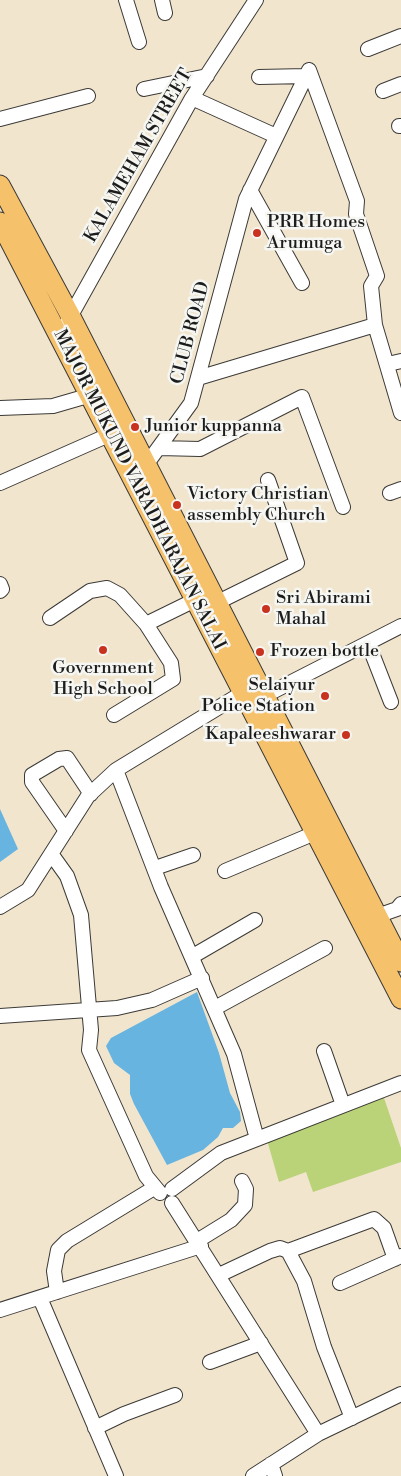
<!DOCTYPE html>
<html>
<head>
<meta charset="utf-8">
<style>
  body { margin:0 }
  canvas { display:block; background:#f1e5cd }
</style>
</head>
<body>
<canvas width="401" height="1476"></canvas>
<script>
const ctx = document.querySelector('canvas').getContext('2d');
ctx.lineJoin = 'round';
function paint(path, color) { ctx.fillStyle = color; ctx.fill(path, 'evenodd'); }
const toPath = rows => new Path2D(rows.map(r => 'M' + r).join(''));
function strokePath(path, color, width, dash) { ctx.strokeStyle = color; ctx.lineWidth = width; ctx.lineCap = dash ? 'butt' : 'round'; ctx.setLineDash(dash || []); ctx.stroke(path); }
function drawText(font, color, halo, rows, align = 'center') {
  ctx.font = font + ' "Libre Bodoni",serif'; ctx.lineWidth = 5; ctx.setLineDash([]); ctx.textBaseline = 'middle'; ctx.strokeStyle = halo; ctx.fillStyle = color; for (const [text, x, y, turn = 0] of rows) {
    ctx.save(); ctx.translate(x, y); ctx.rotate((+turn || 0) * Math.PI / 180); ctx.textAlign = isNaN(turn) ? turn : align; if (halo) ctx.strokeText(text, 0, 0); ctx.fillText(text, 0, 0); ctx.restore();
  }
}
const green = toPath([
  [383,1095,401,1148,401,1162,313,1192,306,1172,279,1182,267,1140]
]);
const water = toPath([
  [0,809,18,849,0,862],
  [197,992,219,1053,230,1093,240,1112,241,1121,233,1128,223,1128,218,1137,203,1150,167,1165,134,1104,130,1094,130,1075,114,1063,106,1046,111,1038]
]);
const minor = toPath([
  [126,0,139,42],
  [162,0,165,13],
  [368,49,401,36],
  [309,70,357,201,356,214,377,276,371,286,375,325,401,413],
  [259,77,306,76],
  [144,89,207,76],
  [383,91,401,84],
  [192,98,276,136],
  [0,119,88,96],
  [399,126,401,126],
  [250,190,302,283],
  [60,335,192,98,256,0],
  [388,364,401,361],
  [198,378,375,325],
  [0,408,53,406,91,395],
  [159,448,200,449,302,397,343,507],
  [146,465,191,403,246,199,309,70],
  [0,483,111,434],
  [390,493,401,489],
  [0,584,2,589,0,591],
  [216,603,297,563,268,480],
  [50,618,90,591,107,588,120,595,146,624,195,600],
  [368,643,391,702],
  [114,715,173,679,171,663,146,624],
  [116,770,161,887,234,1054,257,1139],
  [66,831,32,782,32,775,59,759,67,758,91,794],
  [52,855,67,876,81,915,91,1030,89,1050,146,1176,160,1193],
  [155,868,193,855],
  [225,871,315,833],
  [0,907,28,890,88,796,116,770,239,695,263,695,274,691,401,626],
  [377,916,397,909,401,904],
  [193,956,255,920],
  [215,1008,325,948],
  [0,1016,117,1008,152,1000,202,978],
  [324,1051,343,1105],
  [172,1189,221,1153,401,1083],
  [172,1203,318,1434,253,1476],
  [197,1241,231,1220,245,1205,246,1189,242,1181],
  [288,1251,374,1219,384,1228,395,1259],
  [219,1275,270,1251,280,1248,288,1251,304,1281,324,1347,352,1418],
  [340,1283,401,1256],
  [57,1292,54,1271,58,1250,67,1241,154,1188],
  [40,1298,116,1476],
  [0,1310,201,1246],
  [210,1362,261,1343],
  [95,1428,124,1414,175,1395],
  [318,1434,401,1394],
  [271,1464,275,1476]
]);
const major = toPath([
  [0,185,70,315,401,962],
  [0,222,401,999]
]);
const markers = [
  [257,233,5,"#c8321e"],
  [135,427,5,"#c8321e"],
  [177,505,5,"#c8321e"],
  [266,609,5,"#c8321e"],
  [103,650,5,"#c8321e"],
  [260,652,5,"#c8321e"],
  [325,696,5,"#c8321e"],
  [346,735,5,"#c8321e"]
];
const streetNames = [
  ["KALAMEHAM STREET",139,156,-60],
  ["CLUB ROAD",191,333,-75],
  ["MAJOR MUKUND VARADHARAJAN SALAI",139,490,63]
];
const poiNames = [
  ["PRR Homes",267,223],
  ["Arumuga",267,244],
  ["Junior kuppanna",145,427],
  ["Victory Christian",187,495],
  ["assembly Church",187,516],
  ["Sri Abirami",276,599],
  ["Mahal",276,620],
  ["Frozen bottle",270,652],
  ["Government",103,669,"center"],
  ["High School",103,690,"center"],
  ["Selaiyur",315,686,"right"],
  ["Police Station",315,707,"right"],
  ["Kapaleeshwarar",336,735,"right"]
];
paint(green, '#bad378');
paint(water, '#67b4e1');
strokePath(minor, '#3c3a37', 16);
strokePath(major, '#3c3a37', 21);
strokePath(minor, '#fff', 14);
strokePath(major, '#f6c16b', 19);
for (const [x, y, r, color] of markers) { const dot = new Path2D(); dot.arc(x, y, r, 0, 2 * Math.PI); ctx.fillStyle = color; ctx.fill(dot); strokePath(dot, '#f6f6f2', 2); }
drawText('18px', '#1c1c1c', '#f6f6f2', streetNames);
drawText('18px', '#1c1c1c', '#f6f6f2', poiNames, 'left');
</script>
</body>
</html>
